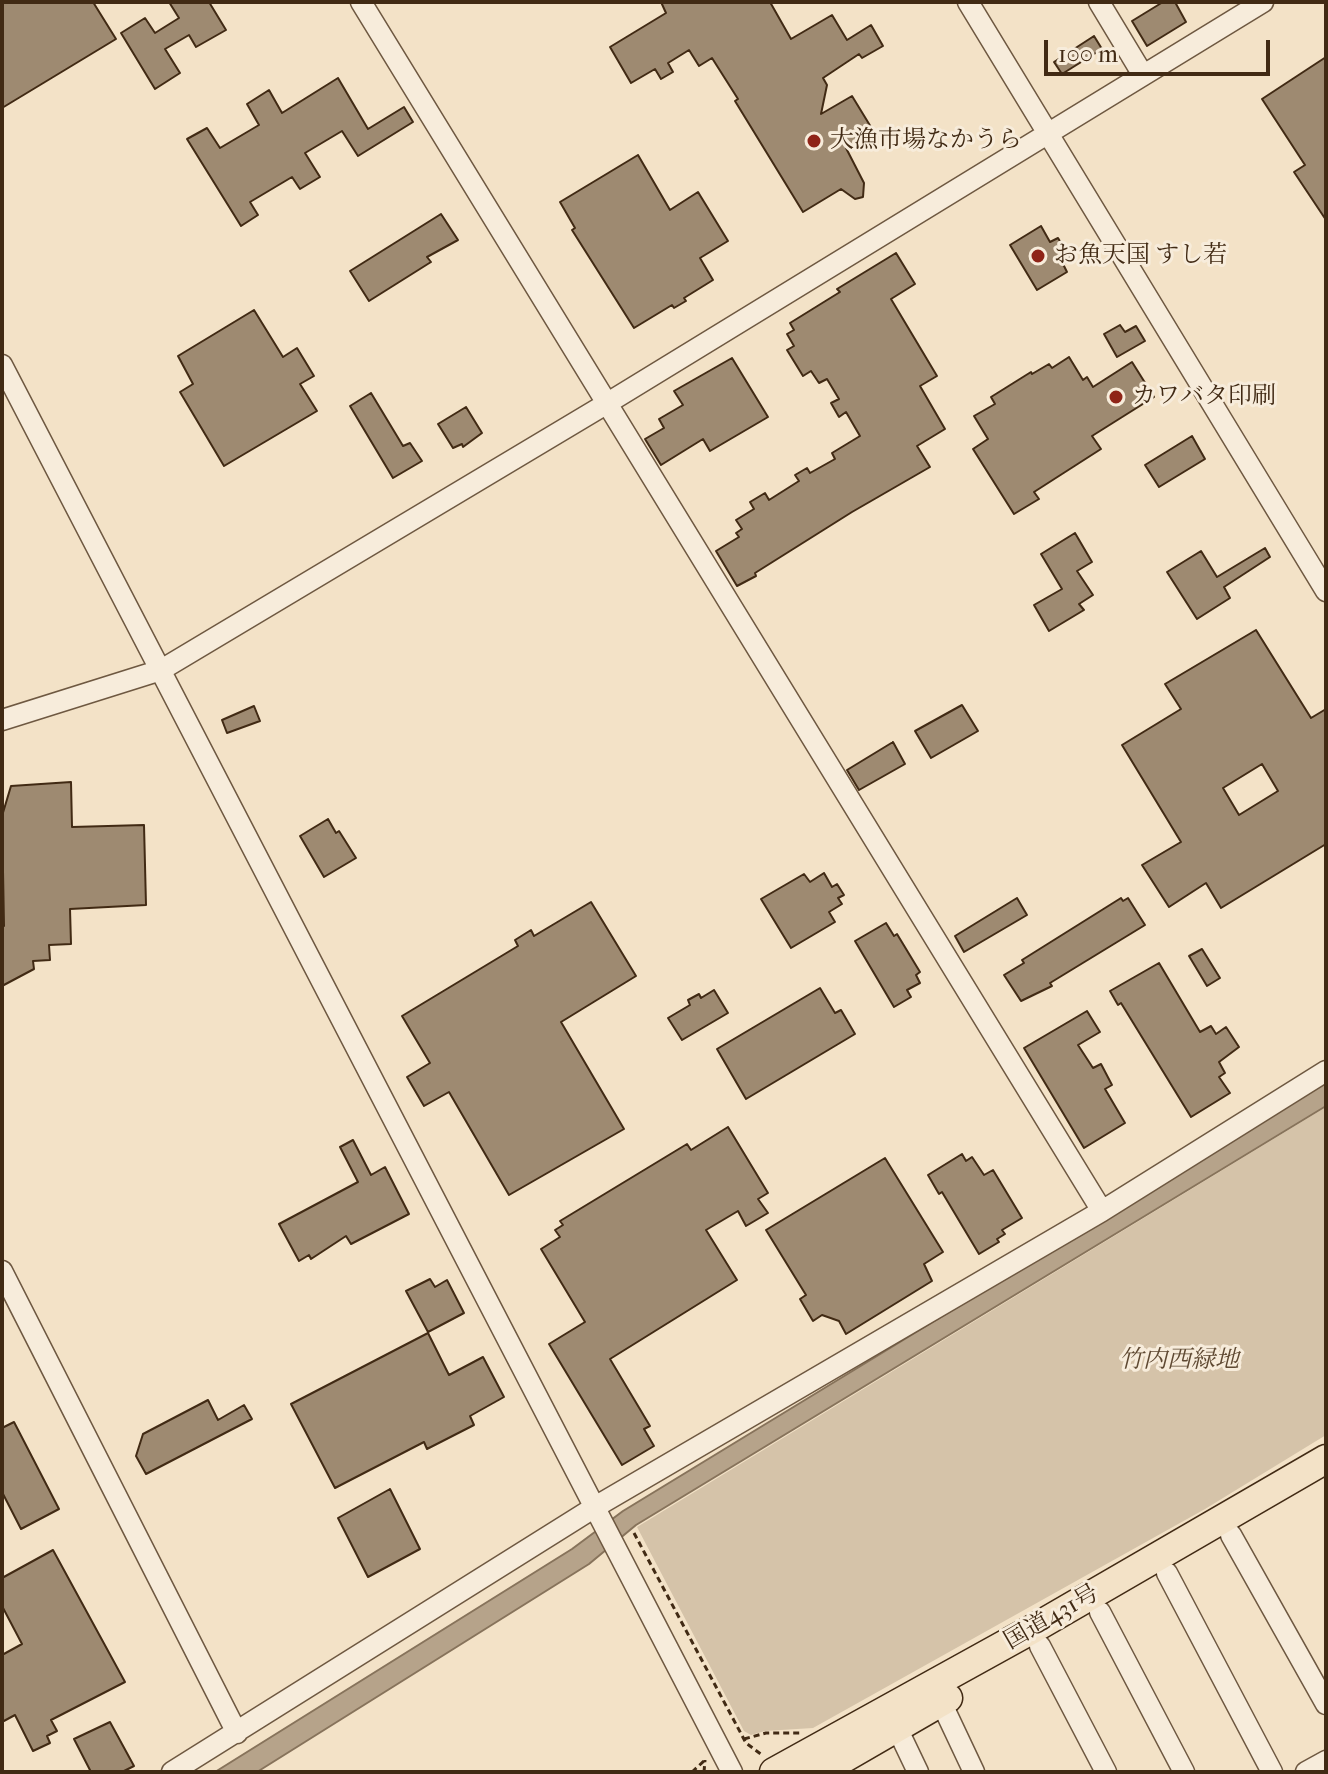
<!DOCTYPE html>
<html>
<head>
<meta charset="utf-8">
<style>
  body { margin:0 }
  #map { position:relative; width:1328px; height:1774px; overflow:hidden; background:#f3e2c7; font-family:"IM FELL French Canon",serif }
  canvas { display:block }
  .frame { position:absolute; inset:0; border:4px solid #412a14; pointer-events:none }
  .scale { position:absolute; left:1044px; top:40px; width:226px; height:36px; box-sizing:border-box; border:4px solid #412a14; border-top:0; padding-left:10px; font-size:24px; line-height:28px; white-space:nowrap; color:#412a14; -webkit-text-stroke:6px #f7ecdb; paint-order:stroke }
</style>
</head>
<body>
<div id="map">
<canvas width="1328" height="1774"></canvas>
<div class="frame"></div>
<div class="scale">100 m</div>
</div>
<script>
const ctx = document.querySelector('canvas').getContext('2d');
ctx.lineJoin = 'round';
function paint(path, color) { ctx.fillStyle = color; ctx.fill(path, 'evenodd'); }
const toPath = rows => new Path2D(rows.map(r => 'M' + r).join(''));
function strokePath(path, color, width, dash) { ctx.strokeStyle = color; ctx.lineWidth = width; ctx.lineCap = dash ? 'butt' : 'round'; ctx.setLineDash(dash || []); ctx.stroke(path); }
function drawText(font, color, halo, rows, align = 'center') {
  ctx.font = font + ' "IM FELL French Canon","Noto Serif JP",serif'; ctx.lineWidth = 6; ctx.setLineDash([]); ctx.textBaseline = 'middle'; ctx.strokeStyle = halo; ctx.fillStyle = color; for (const [text, x, y, turn = 0] of rows) {
    ctx.save(); ctx.translate(x, y); ctx.rotate((+turn || 0) * Math.PI / 180); ctx.textAlign = isNaN(turn) ? turn : align; if (halo) ctx.strokeText(text, 0, 0); ctx.fillText(text, 0, 0); ctx.restore();
  }
}
const green = toPath([
  [1326,1107,1326,1435,1205,1509,813,1728,765,1731,751,1735,744,1731,637,1527]
]);
const water = toPath([
  [1326,1082,1326,1106,636,1525,589,1564,257,1772,215,1772,572,1549,623,1511,1326,1082]
]);
const building = toPath([
  [2,2,93,2,116,39,2,108,2,2],
  [169,2,209,2,226,30,196,47,189,35,165,49,180,73,155,89,121,33,145,18,155,33,179,18,169,2],
  [661,2,770,2,791,39,832,15,847,40,871,25,883,46,862,58,859,54,823,78,827,85,821,114,852,96,874,132,846,148,864,183,863,197,855,199,841,189,803,212,735,101,738,99,712,58,699,66,689,50,668,63,673,72,661,79,655,69,631,83,610,47,666,13,661,2],
  [1163,2,1175,2,1186,22,1147,46,1132,21,1163,2],
  [1094,36,1102,49,1062,74,1054,62,1094,36],
  [1326,57,1326,220,1294,172,1305,165,1262,99,1326,57],
  [338,78,368,129,404,107,413,122,358,156,342,131,305,153,320,177,300,189,292,177,250,202,258,215,241,226,187,139,207,128,220,148,259,125,247,104,269,90,282,113,338,78],
  [638,155,670,210,698,192,728,241,700,258,713,280,684,298,686,301,674,308,672,305,634,328,572,230,575,228,560,202,638,155],
  [441,214,458,240,427,257,431,262,369,301,350,271,441,214],
  [1041,226,1050,242,1058,238,1071,260,1063,264,1067,272,1037,290,1010,245,1041,226],
  [896,253,915,284,891,299,937,376,920,386,945,429,917,446,930,467,852,512,755,573,756,576,737,586,716,551,739,537,736,533,742,529,736,520,754,509,750,502,765,493,769,500,799,481,795,475,807,468,810,473,835,459,832,453,860,436,846,412,839,417,831,403,839,399,827,379,819,383,811,371,803,376,787,350,794,346,787,334,794,330,790,323,840,292,837,289,896,253],
  [254,310,283,357,297,348,314,376,300,384,317,411,224,466,180,392,193,384,178,356,254,310],
  [1120,325,1125,332,1136,326,1145,341,1117,357,1104,334,1120,325],
  [1069,357,1083,380,1087,377,1093,387,1132,362,1154,397,1092,436,1101,449,1034,492,1039,499,1014,514,973,449,988,439,974,416,995,404,991,397,1031,372,1032,374,1049,364,1052,368,1069,357],
  [732,358,768,417,710,451,703,439,661,465,645,439,664,428,659,419,683,405,674,391,732,358],
  [371,393,403,446,410,443,422,461,393,478,350,406,371,393],
  [466,407,482,433,463,447,462,444,453,448,438,424,466,407],
  [1192,436,1205,459,1159,487,1145,465,1192,436],
  [1075,533,1092,562,1077,571,1093,595,1079,604,1084,610,1049,631,1034,605,1062,589,1041,554,1075,533],
  [1265,548,1270,557,1224,587,1230,598,1197,619,1167,572,1201,551,1217,577,1265,548],
  [1256,630,1311,718,1326,709,1326,844,1221,908,1206,883,1169,907,1142,865,1181,842,1122,745,1181,709,1165,684,1256,630],
  [1262,764,1278,791,1239,815,1223,788,1262,764],
  [962,705,978,731,931,758,915,731,962,705],
  [254,706,260,721,227,733,222,720,254,706],
  [893,742,905,764,859,790,847,770,893,742],
  [71,782,72,827,144,825,146,905,70,909,71,944,49,945,50,960,33,961,34,969,2,986,2,926,4,926,2,816,11,786,71,782],
  [328,819,336,833,339,831,356,858,324,877,300,836,328,819],
  [824,873,832,887,837,884,844,895,838,898,842,904,829,912,835,922,791,948,761,899,804,874,810,882,824,873],
  [1017,898,1027,915,964,952,955,936,1017,898],
  [1121,898,1123,901,1128,898,1145,925,1050,983,1052,986,1021,1001,1004,975,1024,963,1022,960,1121,898],
  [591,902,636,976,561,1022,624,1129,509,1195,449,1092,424,1106,407,1077,430,1063,402,1016,518,946,515,940,531,930,534,936,591,902],
  [886,923,894,936,897,934,920,972,916,975,920,983,907,990,911,997,894,1007,855,941,886,923],
  [1202,949,1220,978,1207,986,1189,956,1202,949],
  [1159,963,1200,1032,1211,1026,1216,1034,1226,1027,1239,1047,1219,1062,1225,1073,1219,1077,1230,1093,1191,1117,1121,1003,1118,1005,1110,991,1159,963],
  [820,988,835,1013,841,1010,855,1034,746,1099,717,1049,820,988],
  [714,990,728,1013,682,1040,668,1018,690,1005,688,1000,699,994,701,998,714,990],
  [1087,1011,1100,1032,1078,1045,1093,1068,1101,1064,1112,1085,1105,1089,1125,1123,1084,1148,1024,1048,1087,1011],
  [728,1127,768,1193,758,1199,768,1213,746,1226,738,1211,706,1230,737,1280,610,1359,650,1426,644,1429,654,1446,622,1465,549,1344,585,1322,541,1249,560,1237,555,1230,563,1225,560,1221,687,1144,691,1150,728,1127],
  [353,1140,371,1175,385,1167,409,1214,351,1244,346,1236,311,1259,309,1255,299,1261,279,1224,358,1182,340,1147,353,1140],
  [962,1154,966,1161,972,1157,984,1175,993,1170,1022,1218,1002,1230,1005,1234,997,1239,999,1242,979,1254,942,1192,939,1194,928,1175,962,1154],
  [885,1158,943,1252,924,1264,932,1281,846,1334,839,1321,822,1315,813,1321,800,1299,806,1295,766,1230,885,1158],
  [430,1279,435,1287,447,1280,464,1313,428,1332,406,1291,430,1279],
  [428,1333,449,1375,483,1357,504,1397,470,1416,474,1425,427,1449,424,1442,335,1488,291,1404,428,1333],
  [208,1400,218,1420,244,1405,252,1419,146,1474,136,1456,143,1434,208,1400],
  [14,1422,59,1509,21,1529,2,1492,2,1428,14,1422],
  [390,1489,420,1549,368,1577,338,1518,390,1489],
  [53,1550,125,1682,51,1720,57,1731,47,1736,50,1743,33,1751,15,1715,2,1722,2,1655,22,1644,2,1606,2,1578,53,1550],
  [110,1722,134,1766,122,1772,91,1772,74,1739,110,1722]
]);
const path = toPath([
  [634,1533,746,1743,762,1755],
  [744,1739,766,1733,800,1733],
  [692,1772,704,1761],
  [704,1772,705,1760]
]);
const minor = toPath([
  [361,2,1102,1211],
  [968,2,1326,591],
  [1099,2,1143,75],
  [2,365,732,1772],
  [2,720,161,670,606,404,1263,2],
  [2,1271,237,1733],
  [1231,1535,1326,1704],
  [1167,1573,1272,1772],
  [1100,1612,1184,1772],
  [1040,1646,1106,1772],
  [941,1702,974,1772],
  [897,1728,918,1772],
  [172,1772,595,1507,1102,1211,1326,1071],
  [1306,1772,1326,1761]
]);
const highway = toPath([
  [774,1772,1031,1630,1326,1459],
  [820,1772,948,1698]
]);
const markers = [
  [814,141,8,"#8f2418"],
  [1038,256,8,"#8f2418"],
  [1116,397,8,"#8f2418"]
];
const poiNames = [
  ["大漁市場なかうら",830,141],
  ["お魚天国 すし若",1054,256],
  ["カワバタ印刷",1132,397]
];
const parkNames = [
  ["竹内西緑地",1179,1361]
];
const streetNames = [
  ["国道431号",1052,1618,-30]
];
paint(green, '#d5c3a9');
paint(water, '#b6a38a');
strokePath(water, '#87735b', 2);
paint(building, '#9e8a71');
strokePath(building, '#412a14', 2);
strokePath(minor, '#6e5841', 23);
strokePath(highway, '#412a14', 31);
strokePath(path, '#412a14', 3, [6, 4]);
strokePath(minor, '#f7ecdb', 20);
strokePath(highway, '#f3e2c7', 28);
for (const [x, y, r, color] of markers) { const dot = new Path2D(); dot.arc(x, y, r, 0, 2 * Math.PI); ctx.fillStyle = color; ctx.fill(dot); strokePath(dot, '#f7ecdb', 3); }
drawText('24px', '#412a14', '#f7ecdb', poiNames, 'left');
drawText('italic 24px', '#5f4932', '#f7ecdb', parkNames);
drawText('24px', '#412a14', '#f7ecdb', streetNames);
</script>
</body>
</html>
